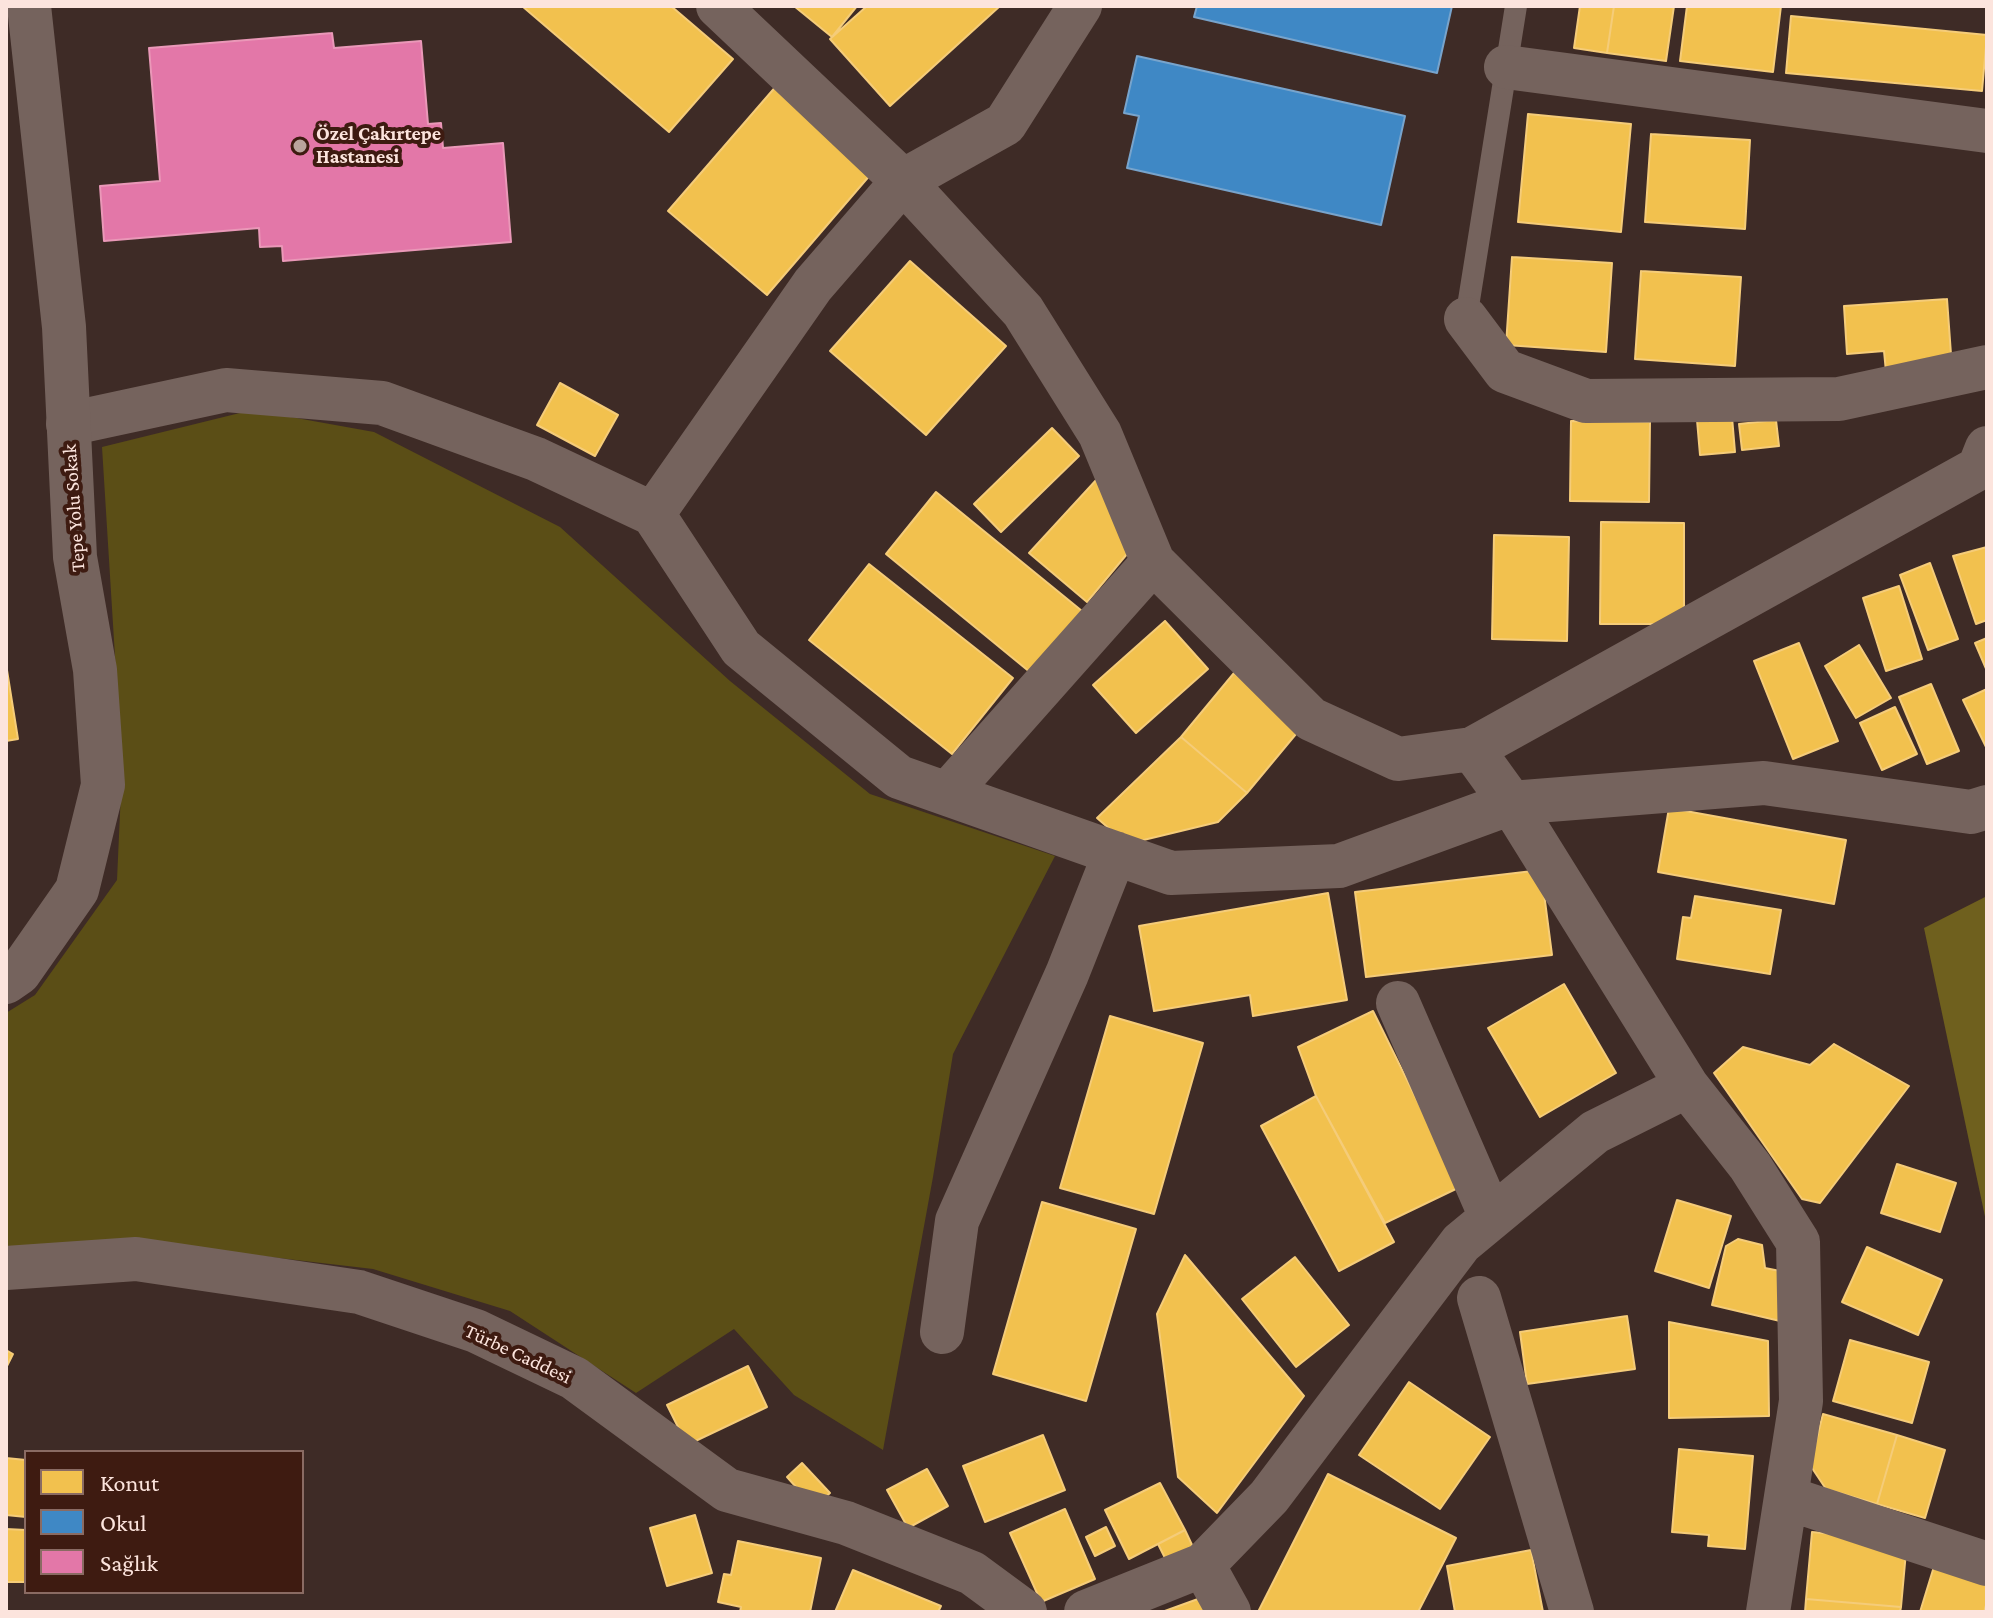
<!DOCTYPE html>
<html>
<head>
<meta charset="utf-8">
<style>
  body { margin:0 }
  #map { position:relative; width:1993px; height:1618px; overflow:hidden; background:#3e2b26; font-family:"Crimson Pro",serif }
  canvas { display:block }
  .frame { position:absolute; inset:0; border:8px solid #fce4dd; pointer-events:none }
  .legend { position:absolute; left:24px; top:1450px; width:280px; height:144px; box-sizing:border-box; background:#3e1b11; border:2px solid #8a6b63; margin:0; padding:10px 14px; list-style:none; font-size:24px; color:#fce4dd }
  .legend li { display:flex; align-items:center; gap:16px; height:40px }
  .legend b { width:40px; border:2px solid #8a6b63 }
</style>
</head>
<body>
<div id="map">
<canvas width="1993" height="1618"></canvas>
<div class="frame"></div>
<ul class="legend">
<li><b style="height:22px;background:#f2c14e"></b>Konut</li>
<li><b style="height:22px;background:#3f88c5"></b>Okul</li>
<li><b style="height:22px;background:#e377a8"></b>Sağlık</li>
</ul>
</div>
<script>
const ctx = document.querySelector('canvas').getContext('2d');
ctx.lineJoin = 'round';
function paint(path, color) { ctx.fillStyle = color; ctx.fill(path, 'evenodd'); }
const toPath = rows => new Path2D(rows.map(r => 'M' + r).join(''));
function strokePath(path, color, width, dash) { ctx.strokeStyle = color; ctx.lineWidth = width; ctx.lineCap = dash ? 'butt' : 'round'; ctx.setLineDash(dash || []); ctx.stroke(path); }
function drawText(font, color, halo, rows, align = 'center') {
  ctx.font = font + ' "Crimson Pro",serif'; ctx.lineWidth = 8; ctx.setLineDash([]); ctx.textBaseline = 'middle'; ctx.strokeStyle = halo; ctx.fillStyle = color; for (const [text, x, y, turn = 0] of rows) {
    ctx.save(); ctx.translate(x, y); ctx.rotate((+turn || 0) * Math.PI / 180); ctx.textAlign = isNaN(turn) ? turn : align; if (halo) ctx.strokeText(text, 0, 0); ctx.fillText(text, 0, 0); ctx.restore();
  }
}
const green = toPath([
  [252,410,374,432,560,527,730,681,870,794,1055,856,953,1054,933,1177,883,1450,794,1395,734,1329,636,1393,510,1311,373,1269,133,1241,6,1249,6,1013,35,995,117,880,122,769,102,447]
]);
const forest = toPath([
  [1987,896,1987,1226,1924,928]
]);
const homes = toPath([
  [522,6,671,6,733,59,669,132,522,6],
  [794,6,857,6,832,37,794,6],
  [867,6,1000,6,890,106,830,39,867,6],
  [1580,6,1614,6,1607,53,1574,48,1580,6],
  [1614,6,1674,6,1666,61,1607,53,1614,6],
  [1687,6,1781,6,1773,72,1680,61,1687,6],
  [1791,16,1987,35,1982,91,1786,73,1791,16],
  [778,84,877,167,767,295,668,211,778,84],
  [1528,114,1631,124,1621,232,1518,222,1528,114],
  [1651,134,1750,140,1745,229,1645,222,1651,134],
  [1512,257,1612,263,1606,352,1506,345,1512,257],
  [910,261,1006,346,926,435,830,351,910,261],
  [1641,271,1741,277,1735,366,1635,359,1641,271],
  [1947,299,1952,368,1886,372,1884,351,1847,354,1844,306,1947,299],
  [560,383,618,415,595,456,537,425,560,383],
  [1732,417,1735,452,1700,455,1697,420,1732,417],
  [1776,420,1779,446,1742,450,1739,424,1776,420],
  [1571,421,1650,422,1649,502,1570,501,1571,421],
  [1052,428,1079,456,1001,532,974,504,1052,428],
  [1098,478,1132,548,1087,602,1029,553,1098,478],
  [936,492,1082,611,1031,673,886,554,936,492],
  [1601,522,1684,523,1684,624,1600,624,1601,522],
  [1494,535,1569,537,1567,641,1492,639,1494,535],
  [1987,547,1987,620,1976,624,1953,556,1987,547],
  [1930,563,1958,639,1928,650,1900,575,1930,563],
  [869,564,1013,678,952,754,809,640,869,564],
  [1899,586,1922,659,1886,671,1863,598,1899,586],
  [1165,621,1208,669,1136,733,1093,685,1165,621],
  [1987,638,1987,671,1975,643,1987,638],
  [1799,643,1838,741,1793,759,1754,661,1799,643],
  [1859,645,1891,698,1856,718,1825,666,1859,645],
  [6,664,18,739,6,741,6,664],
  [1234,673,1301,728,1247,793,1181,737,1234,673],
  [1931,684,1959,751,1927,764,1899,697,1931,684],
  [1987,689,1987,749,1963,700,1987,689],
  [1895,707,1917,754,1882,770,1860,723,1895,707],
  [1181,737,1247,793,1218,822,1127,844,1097,818,1181,737],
  [1669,808,1846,840,1834,904,1658,872,1669,808],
  [1541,870,1552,955,1366,977,1355,892,1541,870],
  [1328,893,1347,1000,1253,1016,1250,995,1154,1011,1139,926,1328,893],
  [1695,896,1781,910,1770,974,1677,959,1683,917,1691,918,1695,896],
  [1564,984,1616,1073,1540,1117,1488,1028,1564,984],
  [1373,1011,1460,1187,1385,1223,1316,1096,1298,1047,1373,1011],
  [1110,1016,1203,1043,1154,1214,1060,1188,1110,1016],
  [1834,1044,1909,1086,1820,1203,1802,1199,1714,1073,1743,1047,1810,1065,1834,1044],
  [1316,1096,1394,1242,1339,1271,1261,1126,1316,1096],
  [1897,1164,1956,1183,1940,1232,1881,1213,1897,1164],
  [1677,1200,1731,1216,1709,1288,1655,1271,1677,1200],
  [1042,1202,1136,1229,1086,1401,993,1374,1042,1202],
  [1738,1239,1762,1245,1765,1268,1790,1273,1780,1321,1712,1305,1726,1246,1738,1239],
  [1867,1247,1942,1280,1918,1335,1842,1302,1867,1247],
  [1185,1255,1304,1396,1217,1513,1178,1477,1157,1314,1185,1255],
  [1295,1257,1349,1325,1296,1367,1242,1299,1295,1257],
  [1627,1316,1635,1369,1527,1384,1520,1332,1627,1316],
  [1669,1322,1768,1341,1769,1416,1669,1418,1669,1322],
  [1850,1340,1929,1362,1912,1423,1833,1401,1850,1340],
  [6,1350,13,1354,6,1368,6,1350],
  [748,1366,767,1407,687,1445,667,1405,748,1366],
  [1409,1382,1490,1437,1440,1509,1359,1455,1409,1382],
  [1823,1414,1897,1435,1877,1504,1826,1489,1810,1465,1823,1414],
  [1043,1435,1065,1490,985,1522,963,1466,1043,1435],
  [1897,1435,1945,1450,1925,1518,1877,1504,1897,1435],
  [1679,1449,1753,1456,1745,1549,1708,1546,1709,1535,1672,1532,1679,1449],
  [6,1458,26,1460,26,1517,6,1515,6,1458],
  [802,1463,830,1493,814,1507,787,1477,802,1463],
  [927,1469,948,1506,908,1528,887,1490,927,1469],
  [1328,1474,1456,1538,1418,1612,1258,1612,1328,1474],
  [1160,1483,1185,1530,1129,1559,1105,1510,1160,1483],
  [1065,1509,1095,1579,1041,1602,1010,1533,1065,1509],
  [695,1515,712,1573,667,1586,650,1528,695,1515],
  [1106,1527,1115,1546,1095,1556,1086,1537,1106,1527],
  [6,1529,26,1530,26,1582,6,1582,6,1529],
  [1185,1530,1193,1547,1166,1560,1158,1544,1185,1530],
  [1812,1532,1907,1541,1901,1607,1806,1599,1812,1532],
  [738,1541,821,1558,810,1612,740,1612,741,1607,718,1602,724,1574,731,1575,738,1541],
  [1531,1550,1543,1612,1455,1612,1447,1566,1531,1550],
  [1936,1560,1987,1577,1987,1602,1984,1612,1920,1612,1936,1560],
  [853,1570,941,1606,938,1612,835,1612,853,1570],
  [1209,1595,1215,1612,1162,1612,1209,1595],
  [1806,1599,1901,1607,1900,1612,1805,1612,1806,1599]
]);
const schools = toPath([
  [1197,6,1452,6,1437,73,1194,17,1197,6],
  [1137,56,1405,116,1381,225,1127,168,1139,116,1124,113,1137,56]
]);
const health = toPath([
  [332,33,334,48,421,41,428,124,441,123,443,148,503,143,511,242,283,261,282,246,260,247,259,228,104,241,100,186,160,181,149,48,332,33]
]);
const service = toPath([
  [1466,319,1516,6]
]);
const minor = toPath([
  [718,6,903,181,1023,311,1100,434,1153,562,1311,719,1398,759,1472,749,1979,468,1987,448],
  [1506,67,1987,131],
  [1466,319,1505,371,1586,401,1839,399,1987,367],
  [68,424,226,390,382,403,536,459,653,514,741,648,899,777,1171,873,1339,866,1511,803,1764,783,1971,812,1987,807],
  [653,514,813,285,903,181,1005,124,1080,6],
  [1472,749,1511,803,1687,1086,1750,1166,1798,1242,1801,1401,1768,1612],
  [947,794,1153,562],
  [1398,1003,1491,1217],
  [1479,1298,1572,1612],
  [942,1332,957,1221,1067,974,1115,853],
  [1787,1498,1987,1564],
  [1203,1565,1229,1612],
  [1086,1612,1203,1565,1269,1497,1461,1243,1595,1132,1687,1086]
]);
const tertiary = toPath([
  [6,982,19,973,77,890,103,785,95,670,75,557,64,327,29,6],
  [6,1268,136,1259,359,1292,476,1331,574,1378,727,1490,846,1523,972,1573,1025,1612]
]);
const markers = [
  [300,146,8,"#baa39d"]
];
const poiNames = [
  ["Özel Çakırtepe",316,134],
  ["Hastanesi",316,157]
];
const streetNames = [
  ["Tepe Yolu Sokak",74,508,-94],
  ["Türbe Caddesi",518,1354,25]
];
paint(green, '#5b4e16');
paint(forest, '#6f601e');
paint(homes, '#f2c14e');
strokePath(homes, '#f5cc79', 2);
paint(schools, '#3f88c5');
strokePath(schools, '#78a4cc', 2);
paint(health, '#e377a8');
strokePath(health, '#ea98b8', 2);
strokePath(service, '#75635d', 22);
strokePath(minor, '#75635d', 44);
strokePath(tertiary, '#75635d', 44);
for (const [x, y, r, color] of markers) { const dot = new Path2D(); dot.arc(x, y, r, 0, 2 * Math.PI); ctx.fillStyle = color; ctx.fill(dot); strokePath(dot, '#3e1b11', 3); }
drawText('bold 20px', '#fce4dd', '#3e1b11', poiNames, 'left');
drawText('20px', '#fce4dd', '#3e1b11', streetNames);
</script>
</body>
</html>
